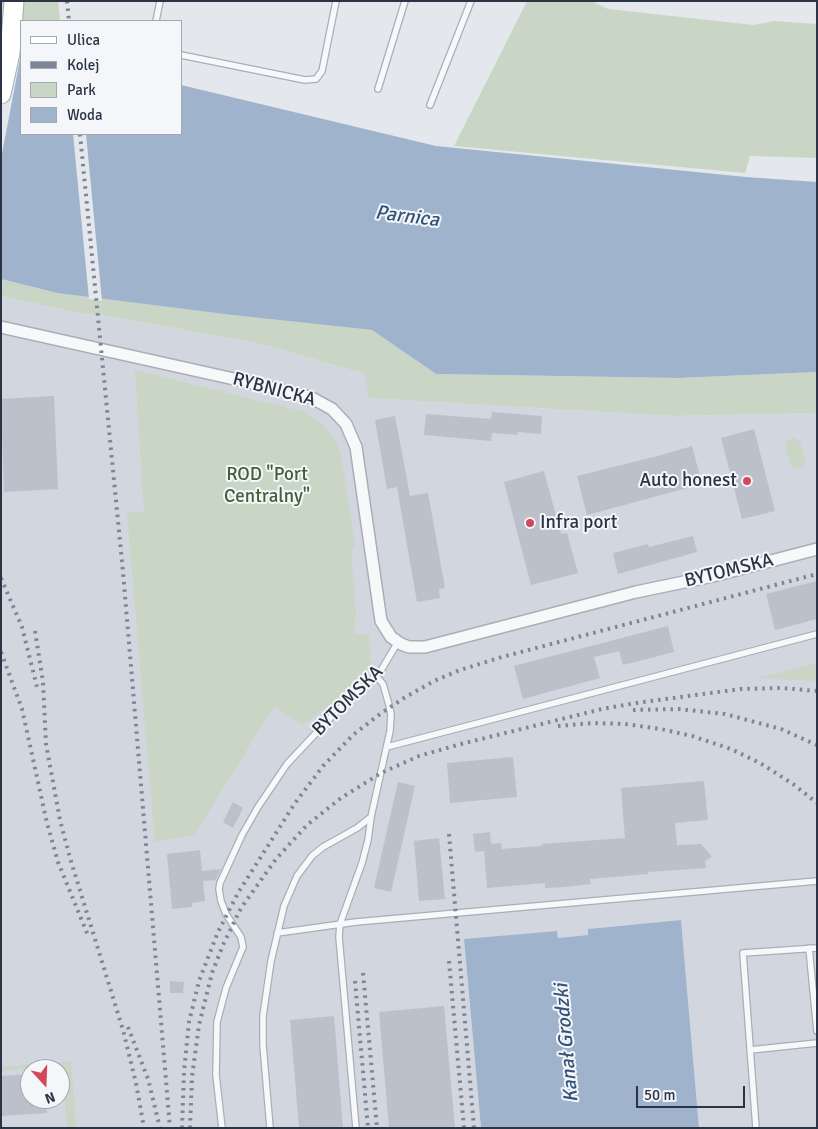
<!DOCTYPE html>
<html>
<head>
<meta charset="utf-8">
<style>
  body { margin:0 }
  #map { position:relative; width:818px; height:1129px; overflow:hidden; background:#e4e7ec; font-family:Signika,sans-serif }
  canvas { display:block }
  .frame { position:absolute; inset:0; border:2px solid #2b3445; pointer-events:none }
  .legend { position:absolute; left:20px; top:20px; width:162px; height:115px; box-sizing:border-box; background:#f4f6f9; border:1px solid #a4a8b1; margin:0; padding:6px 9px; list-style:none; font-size:15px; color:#2b3445 }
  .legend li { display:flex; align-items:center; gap:10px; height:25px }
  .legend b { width:25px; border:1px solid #a4a8b1 }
  .north { position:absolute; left:20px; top:1059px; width:50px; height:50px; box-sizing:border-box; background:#f4f6f9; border:1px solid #a4a8b1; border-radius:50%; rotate:160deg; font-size:14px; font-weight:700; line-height:20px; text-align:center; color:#2b3445 }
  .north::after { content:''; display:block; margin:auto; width:18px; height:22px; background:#d1495b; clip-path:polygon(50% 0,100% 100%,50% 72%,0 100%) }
  .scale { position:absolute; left:636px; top:1086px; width:109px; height:22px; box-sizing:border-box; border:2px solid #2b3445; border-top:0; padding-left:6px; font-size:15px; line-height:18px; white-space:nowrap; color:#2b3445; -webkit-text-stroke:4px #f4f6f9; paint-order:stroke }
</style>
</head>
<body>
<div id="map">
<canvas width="818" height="1129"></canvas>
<div class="frame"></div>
<ul class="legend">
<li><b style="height:6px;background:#fff"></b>Ulica</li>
<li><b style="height:6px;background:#7d8696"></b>Kolej</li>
<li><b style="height:14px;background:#c9d6c5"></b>Park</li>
<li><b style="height:14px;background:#9fb4cc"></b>Woda</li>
</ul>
<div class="north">N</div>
<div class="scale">50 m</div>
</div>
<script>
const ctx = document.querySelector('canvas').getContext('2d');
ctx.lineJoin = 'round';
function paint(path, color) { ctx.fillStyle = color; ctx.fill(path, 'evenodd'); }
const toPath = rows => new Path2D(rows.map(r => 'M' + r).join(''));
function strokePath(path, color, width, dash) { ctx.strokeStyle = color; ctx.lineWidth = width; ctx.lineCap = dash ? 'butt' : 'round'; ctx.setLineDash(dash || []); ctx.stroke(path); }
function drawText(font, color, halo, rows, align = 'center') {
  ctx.font = font + ' Signika,sans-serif'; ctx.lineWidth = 4; ctx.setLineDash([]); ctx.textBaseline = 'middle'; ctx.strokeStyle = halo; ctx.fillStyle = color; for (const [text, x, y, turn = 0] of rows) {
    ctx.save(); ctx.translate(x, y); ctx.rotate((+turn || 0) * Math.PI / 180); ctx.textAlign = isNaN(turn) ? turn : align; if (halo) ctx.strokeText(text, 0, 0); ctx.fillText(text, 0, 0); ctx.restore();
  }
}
const built = toPath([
  [1,296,74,312,109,316,266,345,365,374,369,398,674,416,817,413,817,1128,699,1128,681,920,588,929,589,935,558,938,557,932,464,939,481,1128,1,1128],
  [30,1069,60,1069,60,1099,30,1099]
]);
const green = toPath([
  [1,1,58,1,60,21,21,21,21,48,1,43],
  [527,1,591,1,608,9,754,25,774,21,817,24,817,158,750,156,745,173,454,146],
  [1,279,57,293,232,315,372,330,436,374,679,378,817,372,817,413,674,416,368,398,365,374,266,345,109,316,74,312,1,296],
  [135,370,305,412,323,425,331,435,337,444,342,459,355,547,351,548,356,613,354,634,369,634,370,660,373,662,339,697,303,725,274,706,194,835,155,842,127,513,144,511],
  [793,438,800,441,806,463,800,468,795,469,791,466,785,447,787,440],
  [817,663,817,681,758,678],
  [71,1061,76,1128,67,1128,62,1066,1,1071,1,1067]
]);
const water = toPath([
  [1,43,21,48,21,134,181,134,181,85,436,146,746,177,817,182,817,372,679,378,436,374,372,330,232,315,57,293,1,279],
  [681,920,699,1128,481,1128,464,939,557,931,558,938,588,935,588,929]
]);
const pier = toPath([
  [2,40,21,45,21,54,1,159],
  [73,134,86,134,102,301,89,299]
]);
const building = toPath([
  [54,396,58,489,4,492,1,399],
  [492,412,542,416,541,434,518,432,517,435,492,433,491,441,424,435,426,414,491,419],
  [395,416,410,496,428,493,445,588,439,589,440,598,417,602,397,487,387,489,375,420],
  [754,429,775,511,742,519,721,438],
  [692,446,702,484,587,515,577,476,658,456],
  [544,471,561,534,567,533,578,573,531,585,504,482],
  [693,536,697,552,618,574,613,553,648,544,649,547],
  [817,581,817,619,775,630,766,594],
  [668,626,674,652,623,665,619,651,594,657,600,678,523,699,514,666],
  [513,757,517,797,450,803,447,763],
  [704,781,708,820,675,823,677,845,701,844,712,857,705,861,706,868,648,872,648,874,590,879,591,884,564,887,545,888,545,883,487,888,484,851,475,852,473,834,490,832,491,844,501,843,502,849,542,846,541,844,625,838,621,788],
  [398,782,415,786,391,892,374,888],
  [233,802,243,808,233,828,223,822],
  [439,838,445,899,419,901,414,841],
  [200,850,202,871,221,869,216,880,203,881,205,901,192,903,192,907,172,909,167,854],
  [170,981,184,982,183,993,170,993],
  [444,1006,455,1128,389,1128,379,1012],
  [334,1016,343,1128,299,1128,290,1020],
  [30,1074,30,1099,45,1099,47,1113,1,1116,1,1076]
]);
const lane = toPath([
  [156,21,160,1],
  [181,55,305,80,316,79,322,71,336,1],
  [378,89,405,1],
  [430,105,471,1],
  [387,747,817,634],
  [277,933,356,922,817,881],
  [809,948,817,1031],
  [750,1050,817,1043],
  [222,1128,216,1075,217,1022,226,988,243,947,241,937,226,914,221,901,219,889,220,883,242,835,258,807,287,764,333,715,380,672,398,642],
  [270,1128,263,1045,263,1016,271,961,284,906,297,876,312,856,323,847,357,828,371,817],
  [356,1128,339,937,340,924,362,863,368,840,371,817,390,731,391,714,389,705,383,684,376,676],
  [756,1128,743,953,817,948]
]);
const street = toPath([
  [1,327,261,385,310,397,332,409,346,424,356,447,381,621,391,637,401,644,409,647,425,647,636,592,713,576,817,549]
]);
const primary = toPath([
  [1,94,10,53,14,1]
]);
const rail = toPath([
  [67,1,69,21],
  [80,134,123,572,170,1128],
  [1,578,22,627,37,687],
  [35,631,43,682,46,744,60,820,70,858,123,1030,136,1083,144,1128],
  [1,652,22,709,47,823,58,862,89,938],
  [633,710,679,709,725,714,781,729,817,745],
  [558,726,593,723,625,724,661,729,692,736,731,749,760,763,793,784,817,803],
  [449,834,474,1128],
  [449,961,464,1128],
  [363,973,377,1128],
  [355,981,368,1128],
  [128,1027,148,1079,160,1128],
  [182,1128,184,1072,189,1022,199,981,218,932,238,893,295,803,323,766,353,735,380,714,404,698,434,681,460,670,502,657,817,574],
  [190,1128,192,1077,199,1025,212,973,223,945,241,908,276,859,307,825,341,798,381,773,419,756,461,744,602,709,636,703,741,689,782,688,817,691]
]);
const markers = [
  [747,481,5,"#d1495b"],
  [530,523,5,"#d1495b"]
];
const streetNames = [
  ["RYBNICKA",274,390,15],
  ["BYTOMSKA",729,571,-14],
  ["BYTOMSKA",348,701,-45]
];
const parkNames = [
  ["ROD \"Port",267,475],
  ["Centralny\"",267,497]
];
const poiNames = [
  ["Auto honest",737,481],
  ["Infra port",540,523,"left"]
];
const waterNames = [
  ["Parnica",407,217,7],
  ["Kanał Grodzki",567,1043,-95]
];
paint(built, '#d2d6de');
paint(green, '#c9d6c5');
paint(water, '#9fb4cc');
paint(pier, '#e4e7ec');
paint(building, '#bbc0ca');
strokePath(lane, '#a9aeb7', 8);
strokePath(street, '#a9aeb7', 14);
strokePath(primary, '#a3abb8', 21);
strokePath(lane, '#f7f8fa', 5.5);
strokePath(street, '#f7f8fa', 11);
strokePath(primary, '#fff', 19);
strokePath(rail, '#7d8696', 4, [2.5, 5]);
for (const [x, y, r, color] of markers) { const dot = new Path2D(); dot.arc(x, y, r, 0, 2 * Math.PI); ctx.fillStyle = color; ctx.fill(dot); strokePath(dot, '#f4f6f9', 2); }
drawText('19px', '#2b3445', '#f4f6f9', streetNames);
drawText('19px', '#3f6138', '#f4f6f9', parkNames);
drawText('19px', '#2b3445', '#f4f6f9', poiNames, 'right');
drawText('italic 20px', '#34527a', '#f4f6f9', waterNames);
</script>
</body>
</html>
